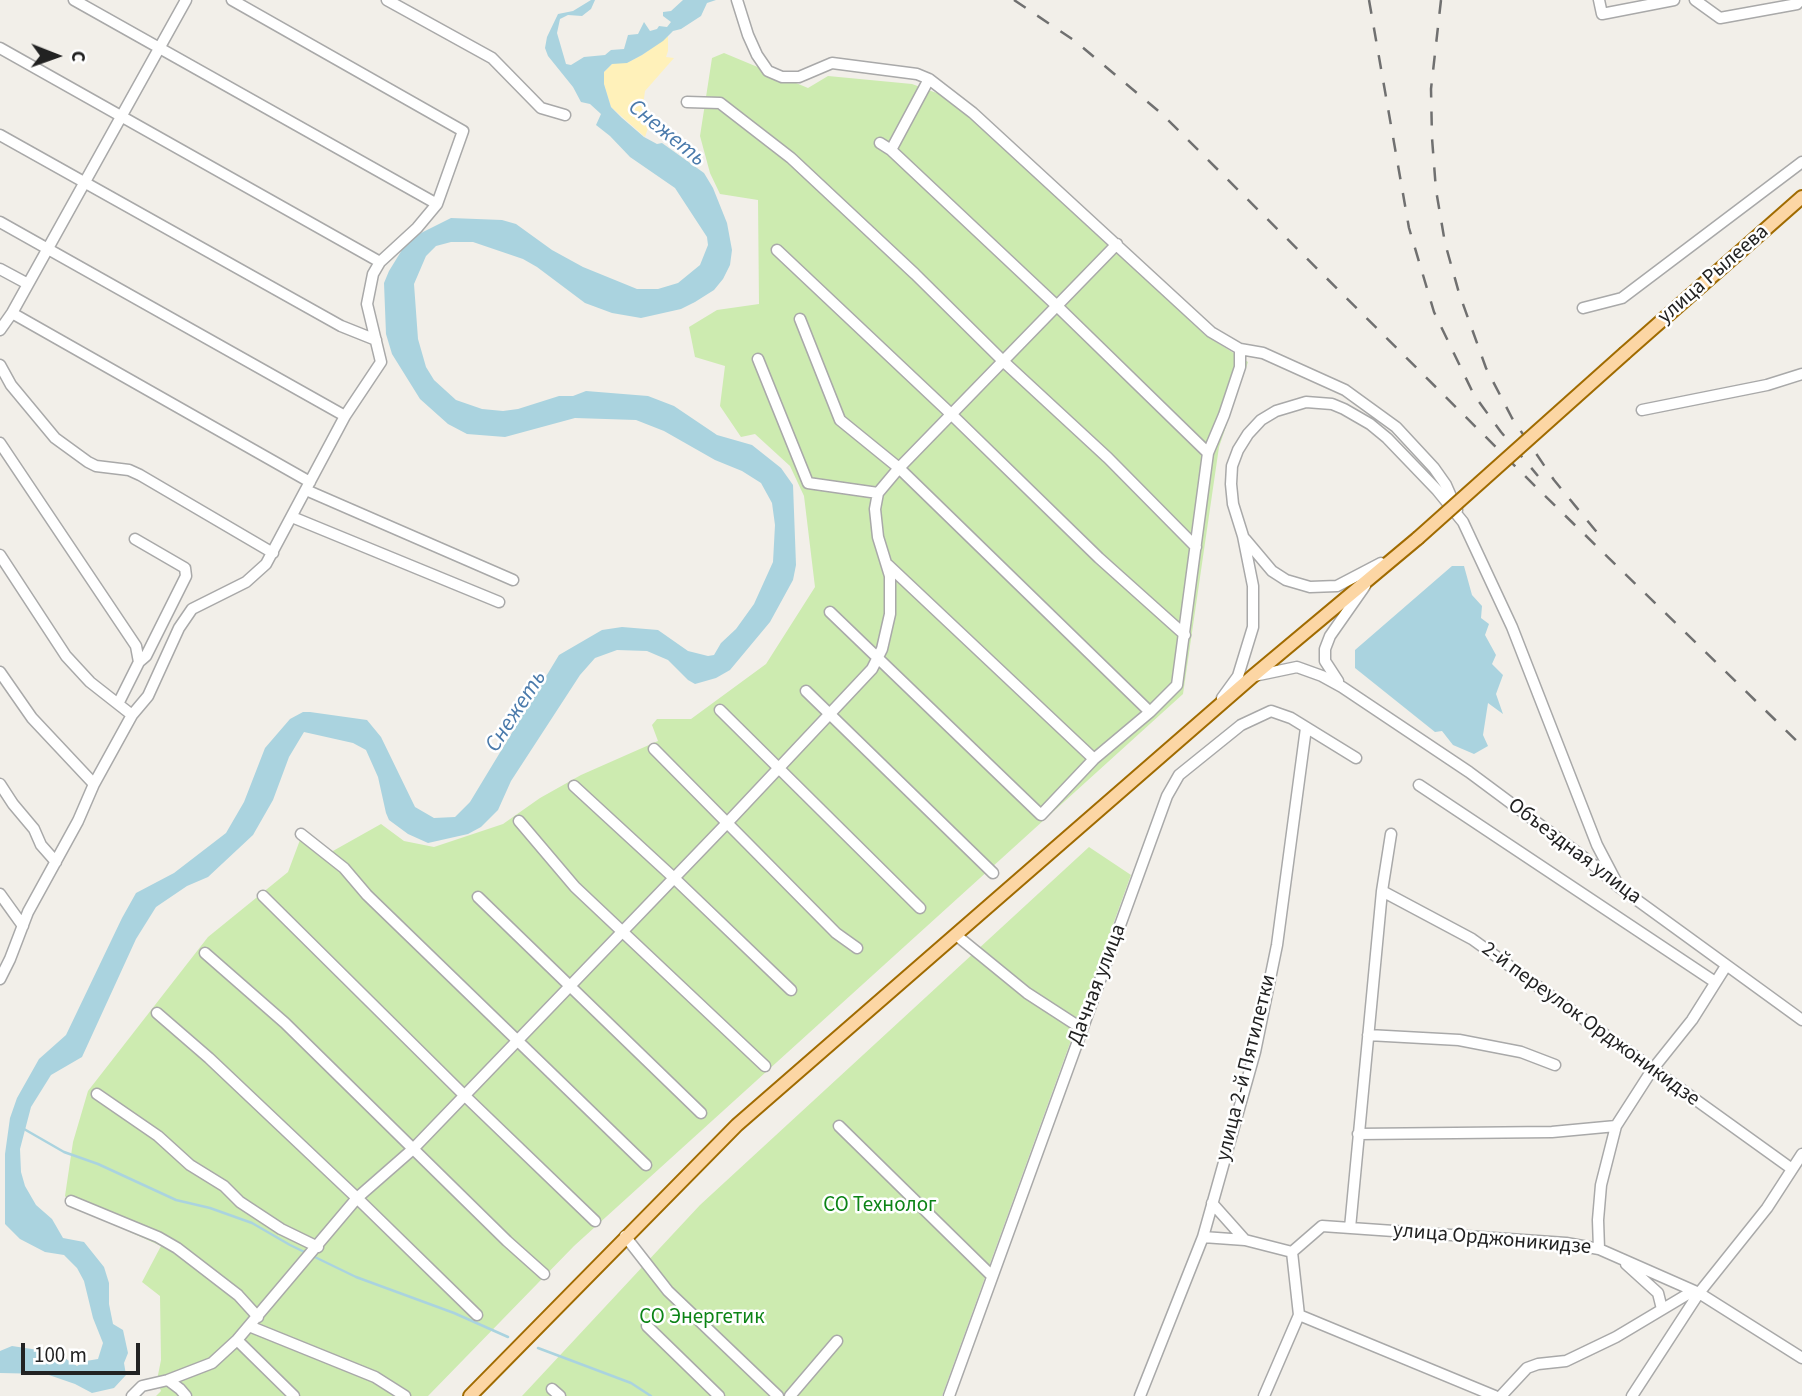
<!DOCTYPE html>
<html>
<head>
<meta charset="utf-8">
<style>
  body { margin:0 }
  #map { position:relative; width:1802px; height:1396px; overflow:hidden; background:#f2efe9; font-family:"Source Sans 3",sans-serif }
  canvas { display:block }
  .north { position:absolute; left:21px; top:21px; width:70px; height:70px; -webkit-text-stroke:5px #fff; paint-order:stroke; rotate:91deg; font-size:19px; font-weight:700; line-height:28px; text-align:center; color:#222 }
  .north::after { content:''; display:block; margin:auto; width:24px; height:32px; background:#222; clip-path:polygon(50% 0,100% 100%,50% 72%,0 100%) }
  .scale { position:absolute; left:21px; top:1343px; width:119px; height:32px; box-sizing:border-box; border:4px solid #222; border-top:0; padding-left:9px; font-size:21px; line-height:24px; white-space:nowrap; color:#222; -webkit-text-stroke:5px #fff; paint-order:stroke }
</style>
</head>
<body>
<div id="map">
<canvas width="1802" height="1396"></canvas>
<div class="north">С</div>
<div class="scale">100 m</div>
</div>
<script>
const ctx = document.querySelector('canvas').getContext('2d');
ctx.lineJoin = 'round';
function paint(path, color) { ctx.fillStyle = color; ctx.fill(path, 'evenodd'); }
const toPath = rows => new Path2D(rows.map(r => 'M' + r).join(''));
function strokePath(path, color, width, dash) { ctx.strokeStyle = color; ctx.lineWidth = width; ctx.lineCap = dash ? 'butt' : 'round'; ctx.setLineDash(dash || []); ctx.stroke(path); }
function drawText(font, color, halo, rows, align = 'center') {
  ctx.font = font + ' "Source Sans 3",sans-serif'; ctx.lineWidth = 5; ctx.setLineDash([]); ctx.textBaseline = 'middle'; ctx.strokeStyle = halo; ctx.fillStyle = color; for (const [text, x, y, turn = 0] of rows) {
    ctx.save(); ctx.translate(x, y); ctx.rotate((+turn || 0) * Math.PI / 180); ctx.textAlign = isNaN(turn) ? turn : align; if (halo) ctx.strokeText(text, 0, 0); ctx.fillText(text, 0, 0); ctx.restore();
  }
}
const grass = toPath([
  [724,53,808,88,828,76,912,84,956,100,1205,335,1248,362,1219,447,1183,694,574,1246,428,1396,156,1396,161,1391,157,1380,161,1360,160,1296,142,1282,161,1246,72,1206,65,1196,73,1142,88,1091,208,937,288,872,300,840,324,856,381,824,404,841,434,847,503,824,540,798,581,775,658,741,652,725,657,719,691,719,766,664,815,587,804,496,790,466,755,434,741,437,720,406,725,366,695,357,689,327,717,310,759,304,758,200,720,194,710,173,700,136,712,58],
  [1089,847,1131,875,942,1396,522,1396,700,1205]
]);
const sand = toPath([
  [668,36,668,51,666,57,674,58,645,91,641,121,648,128,645,137,611,107,604,84,604,72,613,63,627,63,642,55]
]);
const water = toPath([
  [591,0,595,0,591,9,582,16,568,15,560,19,557,33,566,64,571,65,584,57,605,55,611,50,624,49,628,35,638,34,644,22,650,31,657,29,659,26,667,27,671,22,663,16,663,12,671,11,683,0,716,0,707,3,701,16,681,29,673,31,663,41,642,55,627,63,612,64,604,72,604,84,611,107,622,118,644,137,657,144,662,143,704,173,713,188,727,223,732,250,730,265,723,279,714,290,695,302,681,309,641,318,612,313,585,303,537,267,523,259,473,242,451,242,436,246,426,256,414,284,418,339,426,367,434,380,456,400,482,409,503,411,518,409,559,396,573,396,586,391,648,396,674,406,717,435,752,445,781,468,793,485,796,565,793,580,770,622,730,670,716,678,695,684,688,680,668,660,647,651,617,650,595,658,580,675,511,781,498,810,481,827,468,834,428,843,408,834,389,820,386,813,378,777,366,750,353,743,304,732,289,757,273,800,253,835,208,877,187,886,156,907,136,939,82,1057,51,1075,31,1107,20,1149,21,1172,25,1186,36,1205,52,1219,63,1238,84,1242,104,1267,109,1283,109,1304,113,1324,123,1330,128,1353,124,1363,126,1375,114,1388,92,1393,75,1384,46,1374,0,1373,0,1351,12,1346,45,1351,60,1355,77,1366,86,1361,98,1359,103,1343,93,1318,84,1281,77,1268,64,1255,45,1252,20,1239,5,1224,5,1154,10,1118,17,1098,39,1059,66,1035,122,918,136,893,174,873,226,833,244,802,265,748,290,719,303,712,310,712,367,720,381,737,415,807,434,818,455,817,470,802,559,655,602,630,622,627,658,630,688,651,708,656,714,655,721,643,736,629,754,604,773,562,775,525,772,503,761,483,742,471,715,460,664,431,636,420,575,418,505,437,467,434,448,424,420,399,392,354,386,334,384,283,389,271,405,245,415,236,451,218,502,220,516,224,552,250,583,267,637,289,658,289,678,283,700,265,708,245,707,237,675,188,630,157,610,136,596,125,601,114,590,104,581,102,573,87,548,56,545,48,547,37,558,14,573,11],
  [1452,566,1464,566,1472,595,1482,606,1481,618,1489,624,1485,635,1496,655,1492,664,1503,675,1496,694,1503,714,1488,703,1483,735,1488,746,1474,754,1453,745,1442,731,1435,732,1355,668,1355,650]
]);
const stream = toPath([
  [24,1129,64,1152,98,1164,176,1200,210,1208,252,1223,290,1245,356,1277,454,1313,508,1337],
  [538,1348,631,1383,651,1396]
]);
const minor = toPath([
  [74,0,437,204],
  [387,0,492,58,541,108,565,115],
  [737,0,748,35,757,55,768,71,782,77,799,77,832,63,917,74,929,79,973,113,1211,332,1240,349,1263,353,1345,390,1396,427,1434,468,1446,485,1457,510],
  [1599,0,1602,14,1674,0],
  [1695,0,1720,18,1797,4,1800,0],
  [0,48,380,262],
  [687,102,720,103,791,158,915,274,1003,361,1108,458,1196,547],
  [0,135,341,326,376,340],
  [880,143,891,150,1057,306,1208,453],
  [891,150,929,79],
  [0,222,345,416],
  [777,250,951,414,1099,558,1185,635],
  [0,269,28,284],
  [1583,308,1622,298,1802,162],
  [12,313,310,482],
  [800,319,840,420,899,468,1150,712],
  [0,330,12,313,186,0],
  [758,359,808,483,878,493],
  [0,365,11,385,55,438,88,462,96,466,129,470,140,475,273,553],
  [1642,410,1767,385,1802,374],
  [0,443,136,646,139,662,118,704],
  [306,490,513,580],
  [292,517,499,602],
  [135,539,185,568,186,576,146,656,139,662],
  [1245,539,1272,571,1286,580,1310,587,1337,586,1381,563],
  [0,555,66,656,90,682,132,715],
  [888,565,1094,759],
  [830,612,1041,815,1094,759,1150,712,1177,685,1208,453,1224,415,1240,367,1240,349],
  [0,672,32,718,94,784],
  [1254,676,1297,667,1322,676,1342,687,1469,772,1590,862,1619,887,1802,1020],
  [1338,681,1325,661,1325,649,1330,636,1365,586],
  [806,691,993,873],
  [1222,698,1238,676,1253,627,1253,586,1243,536,1233,504,1231,484,1232,466,1238,450,1248,434,1261,420,1276,411,1306,402,1332,404,1344,409,1370,424,1387,438,1437,490,1463,522,1512,627,1597,845,1619,887],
  [720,710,920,908],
  [654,749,836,933,857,948],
  [0,784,13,804,34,829,41,845,56,862],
  [1419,785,1715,982],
  [574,786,674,878,791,990],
  [519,821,575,887,765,1066],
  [301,834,344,868,367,895,646,1165],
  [1382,891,1472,939,1792,1169],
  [0,894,23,926],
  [263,896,464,1095,595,1221],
  [478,897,701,1113],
  [956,935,1027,993,1081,1028],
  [205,953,285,1023,507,1241,544,1274],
  [0,979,10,959,28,912,78,821,94,784,132,715,148,696,179,628,192,609,246,582,266,564,345,416,381,362,367,304,373,274,380,262,417,228,437,204,463,131,232,0],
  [157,1013,209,1058,357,1198,477,1315],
  [1368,1035,1459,1040,1521,1052,1555,1065],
  [97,1094,158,1136,190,1165,224,1186,240,1202,281,1229,318,1247],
  [839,1126,992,1276],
  [1358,1134,1552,1132,1616,1126],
  [71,1201,158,1237,177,1248,238,1295,258,1317],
  [1212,1203,1245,1240],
  [1350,1228,1382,891,1391,834],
  [625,1236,668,1291,778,1396],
  [1203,1237,1245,1240,1292,1252],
  [1599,1249,1598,1220,1601,1185,1616,1126,1652,1070,1692,1020,1726,966],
  [1626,1264,1658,1293,1662,1309],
  [1299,1315,1495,1396],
  [249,1326,375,1377,405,1396],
  [647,1326,719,1396],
  [237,1340,294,1396],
  [168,1380,212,1363,237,1340,357,1198,413,1149,728,822,872,669,882,649,890,614,890,576,878,537,875,509,878,493,899,468,1117,244],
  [552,1389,560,1396],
  [132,1396,142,1386,168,1380,180,1389,186,1396],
  [790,1396,837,1341],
  [949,1396,1167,796,1179,775,1241,725,1271,711,1291,718,1356,758],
  [1140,1396,1203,1237,1255,1052,1277,945,1306,728],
  [1264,1396,1299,1315,1292,1252,1322,1226,1566,1243,1599,1249,1699,1293,1802,1358],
  [1501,1396,1527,1368,1538,1364,1566,1361,1616,1337,1693,1291],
  [1632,1396,1699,1293,1767,1208,1802,1154]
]);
const major = toPath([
  [1625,353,1802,197],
  [470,1396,737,1125,1253,676,1418,538]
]);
const rail = toPath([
  [1014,0,1075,41,1162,114,1542,493,1802,746],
  [1369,0,1409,228,1434,312,1474,395,1501,432,1538,476],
  [1441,0,1431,89,1432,138,1436,190,1445,243,1459,293,1486,368,1512,418,1554,480,1600,536]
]);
const majorBridge = toPath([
  [1418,538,1625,353]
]);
const streetNames = [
  ["улица Рылеева",1714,275,-41],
  ["Объездная улица",1574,852,37],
  ["Дачная улица",1098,985,-69],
  ["2-й переулок Орджоникидзе",1590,1025,36],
  ["улица 2-й Пятилетки",1247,1068,-76],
  ["улица Орджоникидзе",1492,1240,5]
];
const parkNames = [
  ["СО Технолог",880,1206],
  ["СО Энергетик",702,1318]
];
const waterNames = [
  ["Снежеть",666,134,39],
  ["Снежеть",517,712,-57]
];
paint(grass, '#cdebb0');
paint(sand, '#fff1ba');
paint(water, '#aad3df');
strokePath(stream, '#aad3df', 2.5);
strokePath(minor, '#a9a9a9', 13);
strokePath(major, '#a06b00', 16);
strokePath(minor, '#fff', 10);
strokePath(major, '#fcd6a4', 12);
strokePath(rail, '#707070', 2.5, [14, 14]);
strokePath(majorBridge, '#a06b00', 16, []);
strokePath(majorBridge, '#fcd6a4', 12);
drawText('21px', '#222', '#fff', streetNames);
drawText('21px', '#0c8416', '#fff', parkNames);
drawText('italic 23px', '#4a7aab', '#fff', waterNames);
</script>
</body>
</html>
